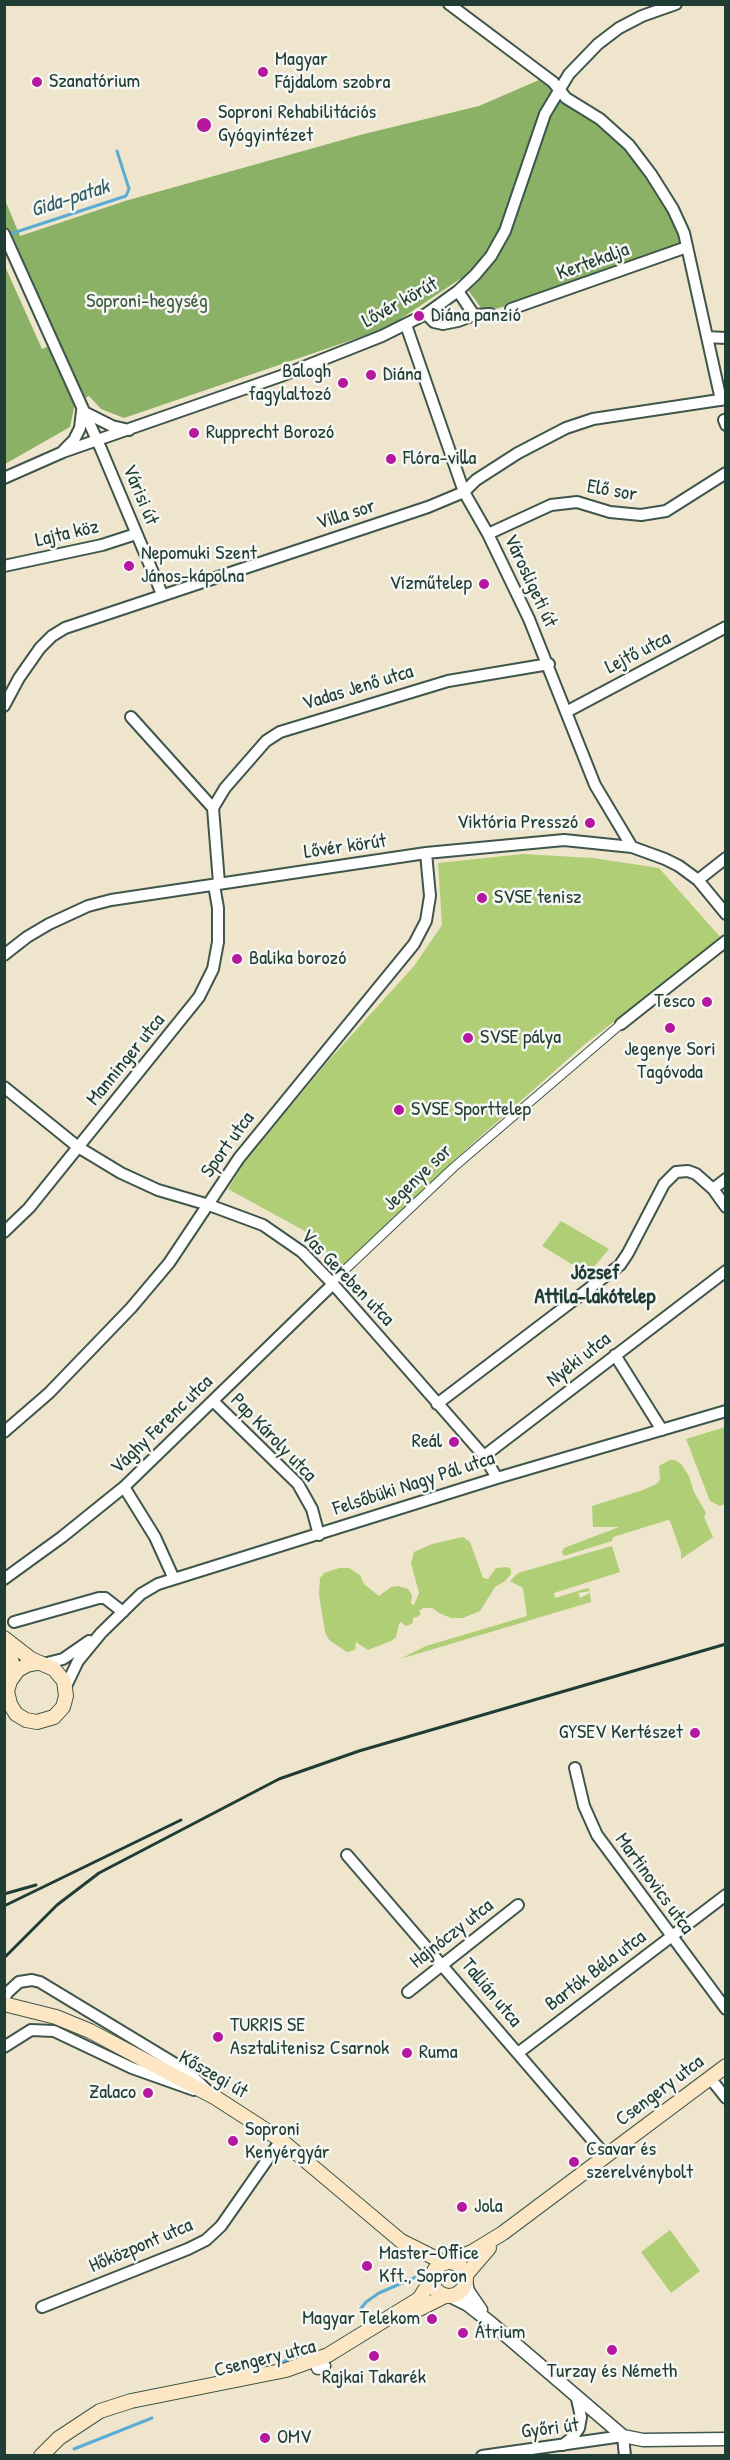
<!DOCTYPE html>
<html>
<head>
<meta charset="utf-8">
<style>
  body { margin:0 }
  #map { position:relative; width:730px; height:2460px; overflow:hidden; background:#efe5cc; font-family:"Patrick Hand",sans-serif }
  canvas { display:block }
  .frame { position:absolute; inset:0; border:6px solid #1f3d34; pointer-events:none }
</style>
</head>
<body>
<div id="map">
<canvas width="730" height="2460"></canvas>
<div class="frame"></div>
</div>
<script>
const ctx = document.querySelector('canvas').getContext('2d');
ctx.lineJoin = 'round';
function paint(path, color) { ctx.fillStyle = color; ctx.fill(path, 'evenodd'); }
const toPath = rows => new Path2D(rows.map(r => 'M' + r).join(''));
function strokePath(path, color, width, dash) { ctx.strokeStyle = color; ctx.lineWidth = width; ctx.lineCap = dash ? 'butt' : 'round'; ctx.setLineDash(dash || []); ctx.stroke(path); }
function drawText(font, color, halo, rows, align = 'center') {
  ctx.font = font + ' "Patrick Hand",sans-serif'; ctx.lineWidth = 5; ctx.setLineDash([]); ctx.textBaseline = 'middle'; ctx.strokeStyle = halo; ctx.fillStyle = color; for (const [text, x, y, turn = 0] of rows) {
    ctx.save(); ctx.translate(x, y); ctx.rotate((+turn || 0) * Math.PI / 180); ctx.textAlign = isNaN(turn) ? turn : align; if (halo) ctx.strokeText(text, 0, 0); ctx.fillText(text, 0, 0); ctx.restore();
  }
}
const green = toPath([
  [523,854,593,858,659,868,722,939,585,1044,453,1161,343,1268,303,1230,228,1189,246,1160,329,1060,414,966,442,925,438,863],
  [561,1221,609,1249,588,1274,542,1246],
  [725,1427,725,1504,720,1506,710,1501,686,1439],
  [670,1460,675,1460,681,1464,689,1476,694,1492,706,1513,704,1517,713,1537,681,1559,681,1552,670,1521,668,1520,613,1537,612,1541,564,1556,562,1552,564,1548,619,1527,593,1527,592,1506,643,1490,656,1484,660,1480,659,1466],
  [463,1537,470,1542,483,1578,488,1579,496,1568,507,1567,511,1569,511,1574,505,1581,495,1587,480,1611,463,1618,451,1618,439,1613,432,1608,423,1608,419,1611,421,1614,417,1617,413,1618,413,1623,406,1626,401,1622,399,1624,396,1637,391,1641,368,1650,356,1642,355,1650,347,1652,329,1640,325,1632,319,1595,320,1578,324,1573,339,1568,349,1568,360,1575,364,1584,379,1596,391,1587,398,1586,408,1589,412,1595,411,1604,414,1605,419,1593,411,1563,414,1552,432,1544],
  [612,1546,620,1572,554,1593,555,1598,588,1588,590,1591,578,1593,580,1598,590,1593,591,1602,400,1659,426,1646,527,1616,523,1588,510,1581,518,1573],
  [670,2230,700,2271,671,2293,641,2252]
]);
const forest = toPath([
  [441,4,462,5,463,6,458,14,619,137,660,194,685,244,521,302,484,312,460,279,387,328,124,418,101,409,89,396,75,403,70,427,5,464,4,264,42,349,51,345,5,239,5,200,20,236,125,201,360,135,479,106,539,80]
]);
const stream = toPath([
  [13,233,126,196,129,189,117,151],
  [359,2311,366,2302,379,2293,416,2277],
  [278,2364,303,2353],
  [74,2449,152,2418]
]);
const pedestrian = toPath([
  [332,1282,454,1167,621,1024]
]);
const minor = toPath([
  [449,4,553,82,566,98,600,119,629,145,651,174,673,209,684,233,721,400],
  [4,234,101,449,162,594],
  [458,291,474,315],
  [511,309,687,247],
  [426,314,434,322,443,324,458,321,474,315,490,314],
  [406,325,464,492,488,534,529,619,595,785,632,847],
  [707,337,726,338],
  [82,411,112,426,129,430],
  [724,420,726,425],
  [64,450,74,440,80,428,82,411],
  [4,478,63,452,281,376,382,336,426,314,458,291,475,275,491,256,505,231,545,114,569,74,598,44,619,28,642,16,676,4],
  [488,534,551,505,577,502,610,512,641,515,666,511,726,473],
  [4,566,102,545,136,534],
  [4,706,19,678,40,648,52,636,65,628,428,507,464,492,476,480,518,453,566,428,593,419,726,399],
  [568,711,726,627],
  [131,717,213,808],
  [698,880,726,858],
  [219,883,213,808,225,788,266,741,280,732,448,681,549,664],
  [4,955,27,937,49,924,88,906,111,900,426,853,564,840,632,847,665,859,679,866,698,880,726,914],
  [621,1024,726,941],
  [4,1087,78,1147,121,1173,158,1190,209,1205,263,1225,302,1252,333,1284,484,1456,497,1478],
  [713,1189,726,1207],
  [4,1232,29,1208,199,997,213,969,218,942,218,908,214,885],
  [615,1355,662,1430],
  [213,1401,298,1484,312,1509,319,1535],
  [437,1404,620,1265,628,1253,664,1184,676,1172,688,1171,696,1174,713,1189,726,1179],
  [4,1432,49,1393,131,1308,169,1263,239,1158,414,944,426,921,430,896,426,853],
  [484,1456,726,1271],
  [124,1487,155,1537,174,1579],
  [4,1579,62,1537,124,1487,333,1284],
  [14,1622,99,1598,105,1598,123,1612],
  [43,1664,63,1659,89,1641],
  [66,1686,78,1661,101,1633,141,1594,158,1584,497,1478,726,1411],
  [575,1768,584,1806,597,1835,726,2009],
  [347,1855,606,2156],
  [408,1992,518,1905],
  [4,1999,7,1993,19,1982,32,1980,40,1982,187,2071,209,2092],
  [4,2047,31,2030,54,2031,132,2068,194,2090],
  [518,2053,726,1895],
  [710,2078,726,2098],
  [42,2307,188,2249,206,2240,221,2226,281,2140],
  [563,2445,573,2437,579,2428,581,2417,577,2399],
  [482,2456,623,2436,625,2456]
]);
const tertiary = toPath([
  [466,2282,468,2291,481,2310],
  [450,2296,468,2305,491,2323,623,2436,643,2440,726,2439],
  [318,2368,324,2366]
]);
const secondary = toPath([
  [4,1638,31,1659,54,1669,64,1681,66,1696,63,1707,54,1717,37,1722,26,1720,16,1714,10,1704,7,1691,10,1681,18,1670,27,1665,37,1663],
  [4,1647,9,1652,13,1667,12,1677],
  [4,2004,56,2017,90,2031,216,2098,281,2140,401,2241,445,2263],
  [447,2262,472,2252,503,2233,726,2066],
  '432 2279a17 17 0 1 1 34 0a17 17 0 1 1-34 0Z',
  [465,2276,489,2248],
  [413,2312,445,2296],
  [41,2456,59,2438,100,2411,131,2401,286,2370,328,2355,419,2299,432,2279]
]);
const rail = toPath([
  [4,1894,36,1885],
  [4,1906,181,1820],
  [4,1958,57,1905,99,1873,279,1779,359,1751,726,1644]
]);
const markers = [
  [263,72,6,"#b5179e"],
  [37,82,6,"#b5179e"],
  [204,125,8,"#b5179e"],
  [419,316,6,"#b5179e"],
  [371,375,6,"#b5179e"],
  [343,383,6,"#b5179e"],
  [194,433,6,"#b5179e"],
  [391,459,6,"#b5179e"],
  [129,566,6,"#b5179e"],
  [484,584,6,"#b5179e"],
  [590,823,6,"#b5179e"],
  [482,898,6,"#b5179e"],
  [237,959,6,"#b5179e"],
  [707,1002,6,"#b5179e"],
  [670,1028,6,"#b5179e"],
  [468,1038,6,"#b5179e"],
  [399,1110,6,"#b5179e"],
  [454,1442,6,"#b5179e"],
  [695,1733,6,"#b5179e"],
  [218,2037,6,"#b5179e"],
  [407,2053,6,"#b5179e"],
  [148,2093,6,"#b5179e"],
  [233,2141,6,"#b5179e"],
  [574,2162,6,"#b5179e"],
  [462,2207,6,"#b5179e"],
  [367,2266,6,"#b5179e"],
  [432,2319,6,"#b5179e"],
  [463,2333,6,"#b5179e"],
  [612,2350,6,"#b5179e"],
  [374,2356,6,"#b5179e"],
  [265,2438,6,"#b5179e"]
];
const poiNames = [
  ["Magyar",275,60],
  ["Fájdalom szobra",275,83],
  ["Szanatórium",49,82],
  ["Soproni Rehabilitációs",218,113],
  ["Gyógyintézet",218,136],
  ["Diána panzió",431,316],
  ["Balogh",331,372,"right"],
  ["fagylaltozó",331,395,"right"],
  ["Diána",383,375],
  ["Rupprecht Borozó",206,433],
  ["Flóra-villa",403,459],
  ["Nepomuki Szent",141,554],
  ["János-kápolna",141,577],
  ["Vízműtelep",472,584,"right"],
  ["Viktória Presszó",578,823,"right"],
  ["SVSE tenisz",494,898],
  ["Balika borozó",249,959],
  ["Tesco",695,1002,"right"],
  ["SVSE pálya",480,1038],
  ["Jegenye Sori",670,1050,"center"],
  ["Tagóvoda",670,1073,"center"],
  ["SVSE Sporttelep",411,1110],
  ["Reál",442,1442,"right"],
  ["GYSEV Kertészet",683,1733,"right"],
  ["TURRIS SE",230,2026],
  ["Asztalitenisz Csarnok",230,2049],
  ["Ruma",419,2053],
  ["Zalaco",136,2093,"right"],
  ["Soproni",245,2130],
  ["Kenyérgyár",245,2153],
  ["Csavar és",586,2150],
  ["szerelvénybolt",586,2173],
  ["Jola",474,2207],
  ["Master-Office",379,2254],
  ["Kft., Sopron",379,2277],
  ["Magyar Telekom",420,2319,"right"],
  ["Átrium",475,2333],
  ["Turzay és Németh",612,2372,"center"],
  ["Rajkai Takarék",374,2378,"center"],
  ["OMV",277,2438]
];
const streetNames = [
  ["Kertekalja",593,262,-20],
  ["Lővér körút",400,303,-29],
  ["Elő sor",612,491,10],
  ["Várisi út",140,495,67],
  ["Villa sor",346,515,-18],
  ["Lajta köz",67,534,-13],
  ["Városligeti út",530,581,65],
  ["Lejtő utca",638,653,-27],
  ["Vadas Jenő utca",358,688,-17],
  ["Lővér körút",345,847,-8],
  ["Manninger utca",126,1060,-51],
  ["Sport utca",228,1145,-54],
  ["Jegenye sor",418,1178,-44],
  ["Vas Gereben utca",347,1278,46],
  ["Nyéki utca",579,1360,-38],
  ["Vághy Ferenc utca",162,1425,-44],
  ["Pap Károly utca",273,1438,46],
  ["Felsőbüki Nagy Pál utca",414,1484,-18],
  ["Martinovics utca",654,1884,54],
  ["Hajnóczy utca",452,1934,-38],
  ["Bartók Béla utca",596,1971,-37],
  ["Tallián utca",491,1993,50],
  ["Kőszegi út",213,2075,30],
  ["Csengery utca",660,2091,-37],
  ["Hőközpont utca",141,2246,-23],
  ["Csengery utca",265,2359,-14],
  ["Győri út",550,2429,-7]
];
const parkNames = [
  ["Soproni-hegység",147,302]
];
const waterNames = [
  ["Gida-patak",70,199,-18]
];
const neighbourhoodNames = [
  ["József",595,1273],
  ["Attila-lakótelep",595,1297]
];
paint(green, '#afce75');
paint(forest, '#8bb166');
strokePath(stream, '#5aacd5', 3);
strokePath(pedestrian, '#3e564b', 10);
strokePath(minor, '#3e564b', 14);
strokePath(tertiary, '#3e564b', 15);
strokePath(secondary, '#3e564b', 16);
strokePath(pedestrian, '#fff', 8);
strokePath(minor, '#fff', 10);
strokePath(tertiary, '#fff', 12);
strokePath(secondary, '#fce6c4', 14);
strokePath(rail, '#1f3d34', 3);
for (const [x, y, r, color] of markers) { const dot = new Path2D(); dot.arc(x, y, r, 0, 2 * Math.PI); ctx.fillStyle = color; ctx.fill(dot); strokePath(dot, '#f6f6f2', 2); }
drawText('20px', '#1f3d34', '#f6f6f2', poiNames, 'left');
drawText('20px', '#1f3d34', '#f6f6f2', streetNames);
drawText('20px', '#3c5a41', '#f6f6f2', parkNames);
drawText('italic 21px', '#315e64', '#f6f6f2', waterNames);
drawText('bold 21px', '#1f3d34', '#f6f6f2', neighbourhoodNames);
</script>
</body>
</html>
